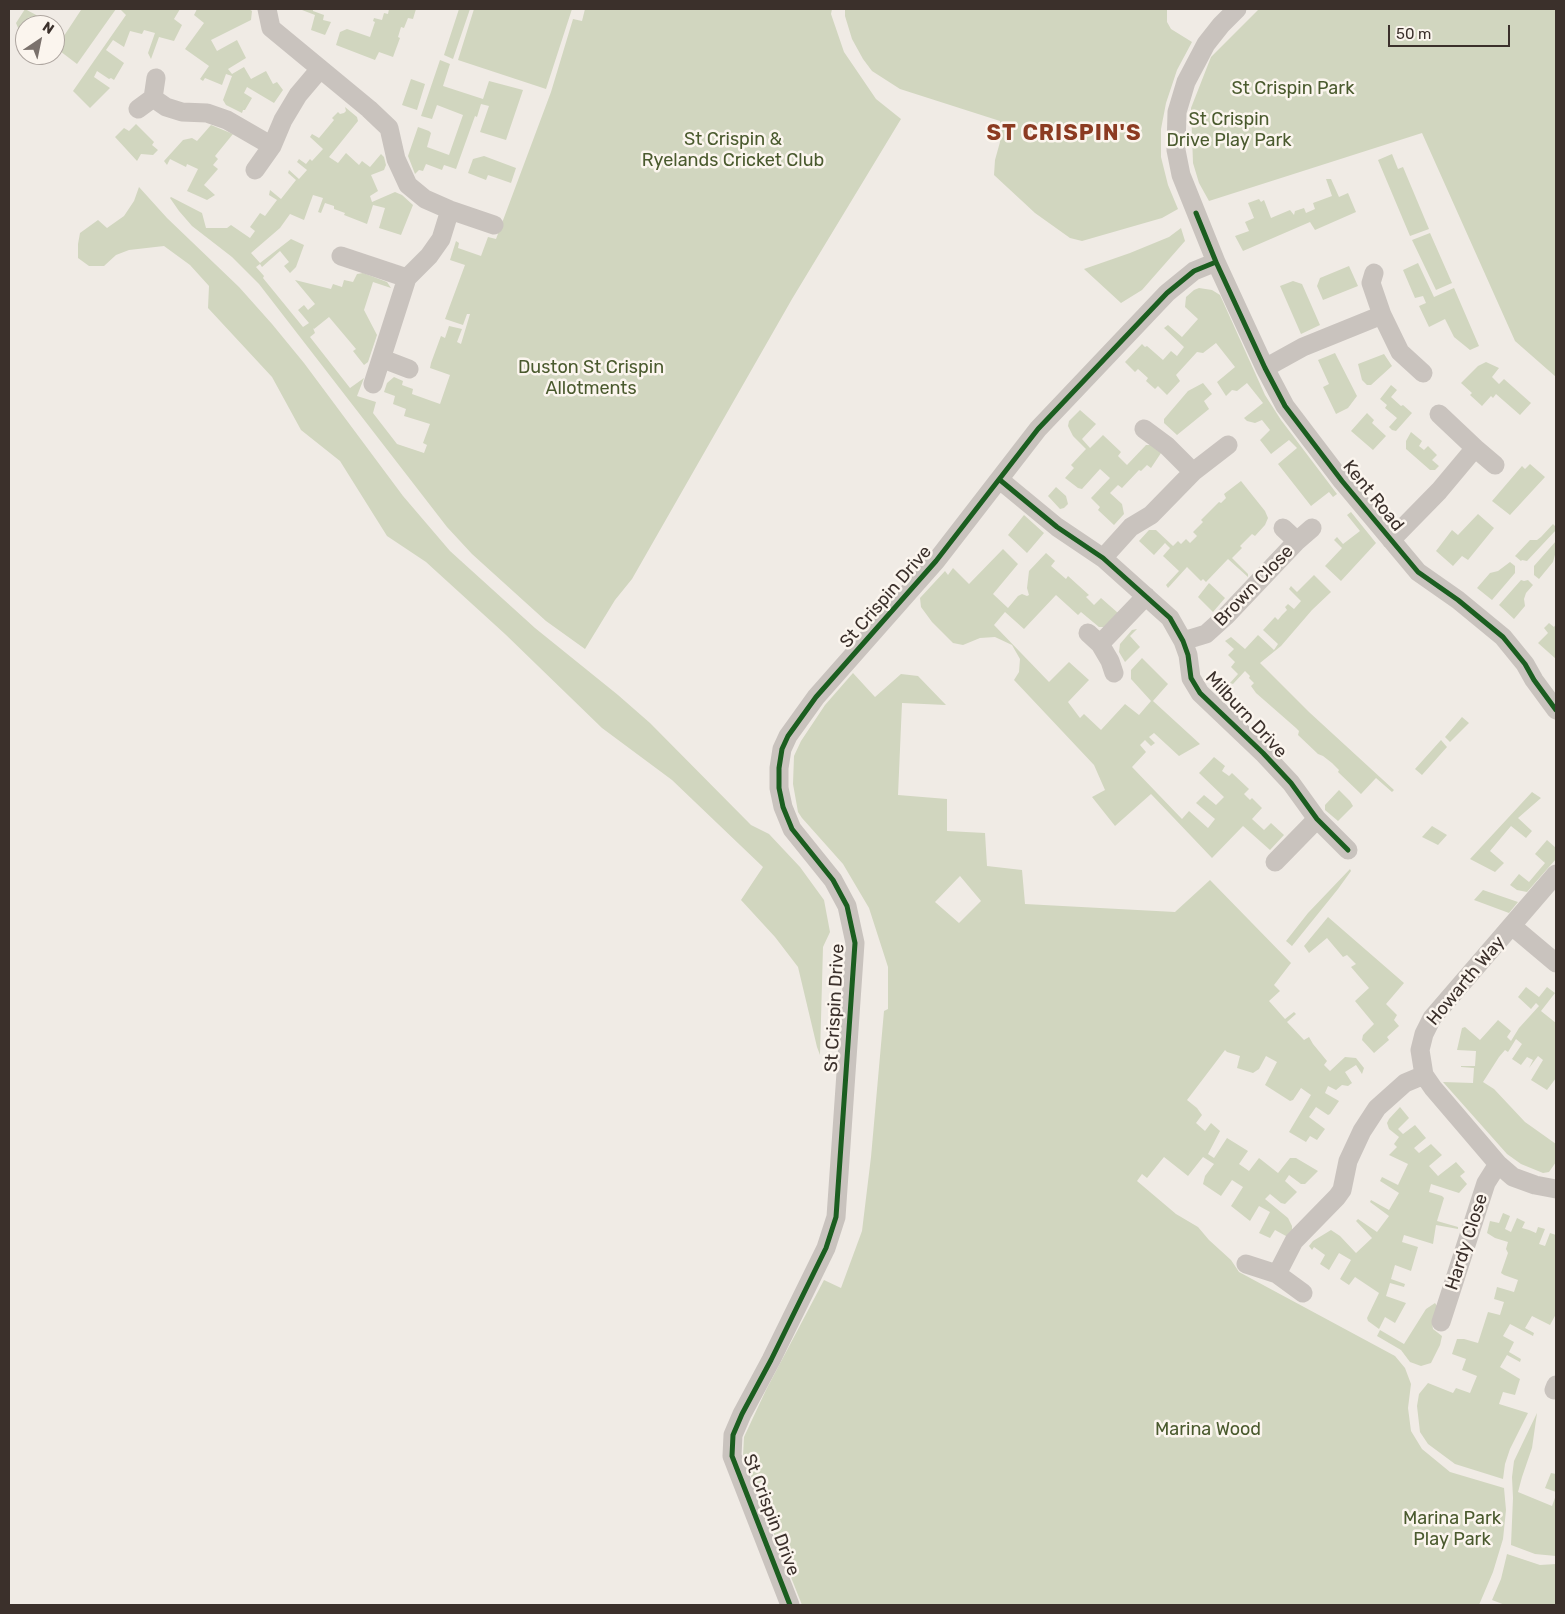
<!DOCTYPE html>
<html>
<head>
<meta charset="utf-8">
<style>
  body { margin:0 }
  #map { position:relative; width:1565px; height:1614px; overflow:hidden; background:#f0ebe5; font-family:Rubik,sans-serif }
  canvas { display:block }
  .frame { position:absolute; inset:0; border:10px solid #3b302b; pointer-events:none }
  .north { position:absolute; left:15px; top:15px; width:50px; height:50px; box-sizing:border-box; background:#fbf5ee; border:1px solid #aea6a0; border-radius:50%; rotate:34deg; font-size:14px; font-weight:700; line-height:20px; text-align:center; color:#3b302b }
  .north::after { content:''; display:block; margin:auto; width:18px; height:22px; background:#7a716c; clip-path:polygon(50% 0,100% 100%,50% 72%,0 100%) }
  .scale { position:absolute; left:1388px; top:25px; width:122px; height:22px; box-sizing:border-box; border:2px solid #3b302b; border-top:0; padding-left:6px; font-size:15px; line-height:18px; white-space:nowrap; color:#3b302b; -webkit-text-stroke:4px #fbf5ee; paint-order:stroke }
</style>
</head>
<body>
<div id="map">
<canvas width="1565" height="1614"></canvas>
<div class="frame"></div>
<div class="north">N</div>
<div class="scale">50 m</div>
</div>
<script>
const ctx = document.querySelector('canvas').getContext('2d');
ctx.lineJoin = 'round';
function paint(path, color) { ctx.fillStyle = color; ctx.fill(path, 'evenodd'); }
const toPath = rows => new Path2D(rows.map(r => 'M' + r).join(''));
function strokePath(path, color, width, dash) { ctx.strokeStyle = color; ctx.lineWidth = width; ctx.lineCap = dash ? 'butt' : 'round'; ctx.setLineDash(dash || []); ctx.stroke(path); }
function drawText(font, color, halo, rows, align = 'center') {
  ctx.font = font + ' Rubik,sans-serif'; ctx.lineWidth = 5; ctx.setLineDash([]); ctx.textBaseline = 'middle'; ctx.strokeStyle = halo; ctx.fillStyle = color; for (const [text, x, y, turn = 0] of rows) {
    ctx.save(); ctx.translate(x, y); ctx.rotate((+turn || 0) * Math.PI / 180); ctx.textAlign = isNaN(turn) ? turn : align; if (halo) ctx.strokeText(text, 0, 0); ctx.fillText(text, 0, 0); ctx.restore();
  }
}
const green = toPath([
  [25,9,38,16,32,25,25,25,25,31,21,35,16,23],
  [80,9,116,9,77,64,56,48,81,10],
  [120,9,180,9,174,19,182,25,174,41,159,37,151,59,148,53,155,33,144,30,142,34,130,31,124,47,113,40,106,50,124,63,114,80,111,78,109,79,97,71,94,77,110,88,90,108,73,91,126,15],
  [197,9,249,9,252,11,251,20,211,40,217,51,237,40,246,58,228,69,232,74,244,67,251,79,266,71,273,84,277,82,283,90,274,103,247,87,244,93,252,98,245,110,243,110,242,113,226,105,223,100,232,76,226,74,222,85,205,78,203,81,200,79,209,66,185,49,204,23,194,15],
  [302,9,313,9,313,11,324,15,323,20,331,22,326,33,325,35,311,30,315,15,302,10],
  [389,9,416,9,413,19,408,18,404,28,401,27,398,37,400,38,393,57,379,52,375,60,336,45,340,32,347,29,370,37,375,22,373,21,374,18,382,20,384,13,388,14],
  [459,9,470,9,453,59,444,55],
  [474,9,572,9,546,89,458,60],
  [585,9,832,9,831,14,844,52,876,99,901,119,792,299,632,579,615,600,585,649,546,621,472,554,447,527,259,284,232,257,192,226,179,211,170,198,171,197,202,213,206,228,227,228,231,225,250,238,255,231,250,227,260,213,265,216,277,200,269,195,270,190,281,199,296,180,288,173,289,170,299,179,307,170,297,162,299,159,306,164,310,159,312,161,323,149,310,137,312,134,319,138,334,120,332,118,338,112,340,114,344,113,346,111,345,107,357,117,358,121,329,157,338,163,346,153,359,165,362,161,370,167,381,154,384,157,386,165,384,170,371,175,378,191,370,196,372,202,395,192,402,195,413,205,401,235,379,228,385,208,373,205,367,224,344,215,345,213,334,209,334,206,325,203,321,213,318,212,323,198,313,195,304,220,290,214,280,228,251,253,260,263,291,239,304,245,296,267,290,273,284,266,289,262,280,251,262,267,260,264,256,267,264,276,263,278,303,327,309,323,298,310,304,305,308,310,315,304,295,280,331,289,333,284,342,287,344,280,353,282,357,274,363,273,387,282,391,288,373,282,364,310,377,335,368,362,364,365,353,351,356,349,329,317,314,329,313,328,315,333,310,337,350,388,364,378,357,396,376,402,373,413,397,444,424,453,427,445,423,443,430,424,404,416,406,409,393,404,395,396,384,392,387,383,394,377,403,381,402,385,413,389,412,394,440,404,450,375,430,368,431,363,441,336,445,338,449,326,462,329,457,342,461,344,470,314,467,314,463,325,445,319,465,265,450,260,456,241,459,243,458,248,481,256,488,237,496,239,551,92,573,19,582,21],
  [845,9,1167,9,1167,22,1171,29,1192,42,1177,70,1166,103,1161,129,1161,157,1168,185,1178,209,1162,218,1082,241,1070,238,1035,213,994,175,995,160,1000,142,1000,121,900,89,872,71,863,59,852,39,845,16],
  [1259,9,1556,9,1556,377,1515,341,1422,133,1209,201,1199,183,1193,163,1191,108,1211,57],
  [440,60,450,64,443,86,483,99,489,81,523,90,506,140,480,132,489,106,481,104,477,117,475,116,456,169,444,165,442,170,426,164,423,171,419,170,415,174,408,156,418,127,429,131,431,133,427,147,449,155,463,115,437,105,432,119,421,116],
  [411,79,425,84,417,110,402,105],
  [136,124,154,142,152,145,158,150,153,155,141,154,137,161,115,137,124,128,129,131],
  [211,125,233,134,215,156,218,159,213,165,218,169,204,185,215,195,207,200,187,191,198,169,187,164,186,167,170,159,167,165,164,161,183,140,192,138,197,141],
  [1392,154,1398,169,1403,167,1429,229,1410,236,1378,160],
  [484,156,516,168,511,183,488,175,486,180,468,173,473,159],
  [1326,179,1331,179,1339,197,1348,193,1356,212,1315,230,1310,222,1243,251,1235,236,1249,231,1245,222,1254,218,1248,203,1259,199,1261,202,1264,200,1271,218,1290,210,1294,215,1295,211,1304,208,1306,213,1315,209,1313,203,1332,196],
  [139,187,167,218,239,287,272,324,304,363,403,496,450,551,535,628,618,695,650,723,751,825,769,834,800,867,824,900,830,932,823,947,820,1055,817,1047,798,967,775,937,741,900,763,867,672,780,602,728,505,634,426,562,387,536,340,461,301,430,272,377,208,308,209,286,190,265,164,246,129,250,116,255,104,266,89,266,78,258,78,244,80,233,98,220,107,228,124,216,134,201],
  [1181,228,1185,241,1142,290,1121,303,1084,269,1130,253,1169,237],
  [1430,233,1452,283,1436,290,1412,240],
  [1418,263,1434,297,1454,288,1479,346,1470,350,1454,337,1445,319,1429,327,1419,306,1426,303,1423,296,1415,298,1403,270],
  [1349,266,1358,286,1323,300,1317,286,1320,278],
  [1293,281,1302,284,1320,325,1301,334,1280,286],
  [1199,288,1212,290,1220,295,1265,395,1281,420,1337,494,1333,497,1329,492,1311,506,1278,464,1297,448,1289,440,1271,454,1260,440,1270,430,1262,420,1255,423,1247,421,1244,418,1263,403,1247,383,1237,391,1232,390,1226,396,1217,382,1235,367,1216,343,1203,353,1197,352,1176,375,1180,381,1167,395,1158,386,1155,389,1146,381,1148,378,1138,369,1135,372,1125,362,1142,344,1145,347,1147,346,1163,360,1171,351,1177,356,1184,347,1164,328,1168,325,1182,337,1198,319,1185,307,1186,297,1194,290],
  [1335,353,1357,396,1348,408,1336,414,1323,387,1329,384,1318,360],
  [1384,354,1392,366,1371,385,1367,385,1362,380,1358,364],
  [1486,362,1499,368,1492,377,1499,384,1504,379,1531,403,1520,415,1496,394,1493,398,1491,396,1482,406,1470,395,1472,393,1461,383,1478,366],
  [1203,383,1212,394,1204,401,1209,409,1177,435,1164,423,1164,419,1188,391],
  [1391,385,1397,390,1391,397,1401,406,1403,405,1412,413,1396,431,1392,430,1389,427,1397,418,1385,408,1387,405,1380,399],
  [1080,410,1096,424,1082,439,1090,448,1103,435,1121,452,1118,456,1127,465,1146,445,1152,445,1161,453,1151,468,1147,465,1141,471,1139,470,1122,488,1118,485,1110,493,1122,504,1124,514,1114,525,1098,510,1100,507,1091,498,1110,478,1100,469,1082,489,1078,488,1065,478,1074,468,1071,465,1086,449,1073,436,1068,426,1069,421],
  [1367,413,1374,420,1372,423,1386,436,1373,450,1351,431],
  [1411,432,1422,441,1419,446,1424,450,1428,446,1437,455,1432,460,1439,466,1435,470,1430,470,1406,449,1406,441],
  [1530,464,1545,477,1510,515,1492,501,1522,466,1525,469],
  [1241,481,1265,511,1268,518,1265,525,1255,536,1252,534,1240,546,1242,548,1232,558,1248,574,1248,577,1228,559,1206,582,1203,579,1201,581,1187,567,1168,588,1166,585,1179,571,1163,556,1170,548,1165,543,1154,555,1139,541,1149,530,1156,530,1173,546,1178,541,1181,544,1186,539,1190,543,1197,536,1193,532,1203,522,1201,520,1219,502,1221,503,1226,498,1224,494],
  [1056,487,1066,496,1068,504,1064,508,1060,509,1048,496],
  [1351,512,1376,543,1341,581,1325,566,1342,548,1334,540,1337,537,1343,544,1360,531,1347,515],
  [1478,514,1494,528,1468,560,1462,556,1453,566,1436,551,1452,530,1458,535],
  [1024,515,1044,533,1027,553,1008,535],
  [1553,524,1556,527,1556,530,1527,561,1522,560,1521,561,1515,556,1530,540,1537,540,1541,537],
  [1556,541,1556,551,1553,562,1539,579,1534,575,1534,566],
  [1003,549,1018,564,993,594,1008,608,1018,596,1022,594,1027,596,1029,595,1027,588,1029,571,1046,553,1055,561,1051,566,1066,579,1068,576,1089,595,1086,597,1094,605,1101,598,1118,613,1106,627,1099,627,1081,612,1078,615,1056,595,1024,629,1005,612,994,625,1049,682,1069,662,1089,680,1068,702,1080,718,1084,714,1101,730,1125,704,1139,715,1151,701,1131,679,1131,670,1142,658,1168,684,1153,701,1200,744,1179,756,1154,733,1149,737,1155,743,1151,746,1145,740,1140,745,1146,752,1132,767,1182,819,1189,811,1208,828,1215,819,1196,803,1204,795,1216,805,1224,797,1199,773,1214,757,1225,766,1222,771,1229,776,1232,773,1249,789,1244,794,1250,800,1252,798,1262,808,1252,819,1264,830,1271,823,1284,835,1270,850,1243,826,1212,858,1151,794,1115,826,1092,797,1105,790,1094,765,1014,680,1019,672,1020,659,1012,645,995,637,980,638,963,645,953,643,932,622,921,607,920,598,945,571,948,575,953,568,969,584],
  [1510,562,1515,566,1515,573,1492,600,1477,588,1490,573,1498,571],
  [1314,575,1331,592,1312,610,1281,646,1260,663,1309,712,1394,790,1392,792,1376,778,1361,794,1338,772,1339,770,1332,763,1323,756,1318,754,1298,735,1299,731,1296,728,1256,693,1251,686,1254,683,1249,678,1250,676,1245,671,1233,684,1230,683,1238,674,1231,667,1235,662,1228,655,1234,649,1225,641,1231,637,1245,649,1258,635,1274,650,1278,644,1263,630,1275,617,1278,620,1282,615,1287,610,1285,607,1288,604,1294,609,1301,601,1289,589,1291,586,1297,592],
  [1521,580,1524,581,1528,580,1533,585,1526,593,1524,599,1525,606,1514,619,1499,605],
  [1209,583,1225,598,1213,612,1198,597],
  [1549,623,1554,627,1556,624,1556,659,1538,643,1548,633,1544,628],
  [1137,629,1130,636,1140,647,1125,662,1119,652,1120,644,1132,630],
  [853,673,875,697,901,674,918,676,946,705,902,703,898,795,947,799,947,831,985,833,987,866,1022,870,1025,904,1175,912,1210,880,1291,963,1274,985,1280,991,1269,1001,1285,1019,1294,1012,1296,1014,1287,1022,1304,1040,1309,1037,1313,1044,1327,1061,1324,1065,1330,1071,1345,1057,1356,1058,1364,1068,1362,1074,1356,1065,1345,1072,1352,1083,1348,1086,1342,1085,1336,1090,1328,1086,1325,1093,1339,1101,1330,1114,1328,1115,1316,1107,1309,1117,1325,1129,1317,1140,1310,1136,1306,1142,1289,1132,1311,1095,1301,1088,1293,1100,1290,1101,1265,1085,1277,1062,1266,1056,1259,1069,1253,1073,1237,1068,1240,1056,1227,1052,1225,1050,1187,1100,1197,1108,1202,1115,1196,1123,1205,1131,1211,1123,1220,1131,1208,1154,1214,1158,1227,1138,1248,1151,1239,1164,1249,1171,1259,1158,1278,1173,1290,1158,1296,1158,1318,1171,1305,1184,1301,1184,1289,1175,1285,1181,1297,1192,1285,1204,1281,1203,1270,1194,1265,1199,1288,1218,1292,1226,1292,1230,1286,1236,1275,1230,1270,1238,1259,1233,1270,1212,1259,1206,1250,1221,1231,1206,1243,1187,1232,1180,1221,1196,1203,1184,1205,1176,1214,1164,1203,1157,1188,1176,1164,1157,1147,1178,1142,1174,1137,1181,1176,1214,1198,1227,1209,1240,1231,1260,1239,1272,1395,1356,1405,1368,1411,1384,1408,1408,1411,1431,1422,1449,1450,1472,1504,1488,1506,1510,1503,1539,1493,1572,1479,1605,802,1605,743,1456,744,1437,766,1390,824,1280,841,1288,862,1231,871,1157,884,1011,888,1009,888,967,869,908,843,864,802,818,798,812,793,784,794,756,801,741,825,705],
  [960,876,981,901,959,923,935,902],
  [1462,717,1469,723,1450,742,1445,737],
  [1441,740,1447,747,1422,775,1415,769],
  [1339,790,1350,801,1353,806,1338,821,1325,810,1325,805],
  [1532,792,1541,798,1518,818,1532,831,1526,838,1511,826,1490,851,1504,863,1495,872,1470,859],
  [1432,826,1447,835,1438,845,1422,837],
  [1547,840,1556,848,1556,859,1527,892,1517,890,1510,885,1519,874,1529,882,1545,863,1535,854],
  [1350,869,1351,871,1338,889,1292,946,1286,941,1308,913],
  [1483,890,1518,902,1509,913,1474,900],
  [1328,917,1404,983,1386,1004,1397,1015,1394,1020,1399,1026,1387,1037,1389,1040,1374,1053,1362,1040,1363,1035,1374,1024,1355,1001,1369,988,1351,967,1356,964,1347,955,1343,957,1327,938,1309,953,1304,946],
  [1526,987,1539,997,1547,987,1555,993,1541,1011,1556,1023,1556,1078,1547,1090,1531,1080,1543,1060,1538,1056,1529,1068,1533,1060,1527,1057,1521,1065,1512,1059,1522,1044,1516,1039,1508,1052,1505,1050,1499,1057,1483,1082,1494,1089,1525,1122,1556,1144,1556,1162,1549,1172,1543,1173,1521,1164,1507,1154,1443,1082,1473,1083,1474,1068,1461,1067,1461,1066,1475,1066,1476,1051,1457,1050,1462,1028,1465,1027,1480,1040,1498,1020,1511,1031,1507,1037,1511,1041,1519,1028,1539,1006,1536,1003,1531,1009,1518,997],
  [1400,1107,1409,1118,1398,1129,1403,1134,1415,1125,1426,1138,1414,1148,1419,1153,1431,1144,1442,1155,1429,1166,1438,1176,1456,1162,1465,1172,1460,1176,1467,1184,1459,1193,1431,1184,1429,1192,1442,1196,1444,1198,1437,1221,1458,1227,1458,1229,1436,1225,1433,1244,1404,1235,1402,1242,1418,1247,1411,1271,1395,1265,1391,1279,1405,1284,1404,1287,1390,1283,1386,1296,1406,1303,1395,1323,1385,1317,1379,1329,1368,1321,1367,1318,1379,1293,1355,1277,1349,1285,1340,1279,1351,1260,1339,1253,1329,1270,1320,1264,1325,1255,1314,1247,1312,1250,1309,1246,1313,1241,1331,1230,1340,1236,1356,1253,1372,1238,1356,1221,1358,1219,1377,1232,1389,1216,1370,1202,1371,1200,1389,1210,1399,1193,1380,1181,1382,1177,1398,1185,1408,1164,1389,1155,1397,1147,1394,1144,1399,1137,1389,1129,1387,1123,1389,1119],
  [1503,1213,1510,1216,1505,1229,1511,1232,1517,1218,1525,1222,1522,1228,1529,1230,1536,1233,1538,1227,1545,1229,1539,1244,1545,1246,1550,1233,1556,1235,1556,1314,1550,1325,1532,1316,1525,1328,1534,1333,1533,1336,1510,1324,1503,1336,1514,1342,1509,1352,1521,1359,1520,1362,1507,1355,1500,1367,1520,1379,1515,1395,1503,1392,1499,1404,1528,1413,1510,1449,1505,1464,1503,1479,1455,1464,1428,1444,1420,1432,1417,1406,1419,1394,1428,1383,1453,1393,1456,1388,1470,1393,1477,1376,1462,1370,1466,1359,1452,1354,1457,1339,1464,1339,1478,1343,1488,1312,1500,1315,1504,1302,1494,1299,1497,1287,1514,1292,1518,1280,1504,1275,1501,1273,1508,1253,1506,1249,1508,1242,1495,1238,1487,1233,1490,1221,1499,1223],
  [1435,1303,1437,1306,1432,1323,1433,1329,1442,1336,1440,1345,1431,1363,1421,1366,1410,1362,1401,1350,1377,1336,1380,1330,1404,1344,1426,1309],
  [1537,1413,1532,1448,1522,1477,1518,1492,1552,1506,1556,1495,1556,1556,1535,1554,1511,1545,1513,1498,1512,1477,1514,1461],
  [1551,1473,1556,1474,1556,1492,1545,1488],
  [1507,1554,1540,1565,1556,1564,1556,1605,1505,1605,1492,1600,1501,1579]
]);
const street = toPath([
  [267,9,271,28,369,109,389,128,396,159,408,185,425,199,450,210,494,225],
  [153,98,166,107,182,112,207,113,227,120,272,146],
  [138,109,153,98,156,78],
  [255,170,272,146,283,120,298,95,320,69],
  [341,256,407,278],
  [1216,262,1265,368,1285,406,1342,481,1418,572,1458,600,1503,637,1525,664,1534,680,1556,710],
  [1374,273,1371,283,1382,315],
  [383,359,409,369],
  [1265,368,1303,347,1382,315,1400,352,1423,373],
  [373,384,407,278,429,256,441,239,450,210],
  [1144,429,1167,446,1193,472],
  [1475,448,1495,465],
  [1000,480,1057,527,1103,558,1170,618,1183,641,1188,655,1191,678,1200,693,1263,753,1291,783,1317,819,1348,850],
  [1283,528,1297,541],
  [1391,540,1439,491,1475,448,1439,414],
  [1103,558,1131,527,1151,515,1193,472,1228,445],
  [1088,633,1100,644,1110,661,1114,673],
  [1183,641,1206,634,1226,616,1297,541,1312,528],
  [1100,644,1146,596],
  [1275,862,1317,819],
  [1556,874,1432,1018,1424,1034,1420,1050,1424,1075,1433,1088,1498,1164,1513,1177,1535,1185,1556,1189],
  [1512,926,1556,963],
  [1246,1264,1277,1274,1303,1293],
  [1277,1274,1294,1241,1337,1197,1342,1190,1348,1161,1362,1131,1377,1108,1405,1083,1424,1075],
  [1441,1322,1486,1183,1498,1164],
  [1554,1390,1556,1385],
  [790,1605,732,1456,733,1435,742,1414,771,1360,826,1248,836,1217,855,943,847,906,833,880,792,829,783,807,779,788,779,768,782,749,788,736,816,697,936,561,1038,429,1167,293,1194,271,1216,262,1181,175,1176,150,1177,112,1186,82,1206,44,1221,25,1237,9]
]);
const cycleway = toPath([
  [1216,262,1265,368,1285,406,1342,481,1418,572,1458,600,1503,637,1525,664,1534,680,1556,710],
  [1000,480,1057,527,1103,558,1170,618,1183,641,1188,655,1191,678,1200,693,1263,753,1291,783,1317,819,1348,850],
  [790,1605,732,1456,733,1435,742,1414,771,1360,826,1248,836,1217,855,943,847,906,833,880,792,829,783,807,779,788,779,768,782,749,788,736,816,697,936,561,1038,429,1167,293,1194,271,1216,262,1196,213]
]);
const parkNames = [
  ["St Crispin Park",1293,89],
  ["St Crispin",1229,120],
  ["Drive Play Park",1229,141],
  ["St Crispin &",733,140],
  ["Ryelands Cricket Club",733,161],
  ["Duston St Crispin",591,368],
  ["Allotments",591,389],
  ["Marina Wood",1208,1430],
  ["Marina Park",1452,1519],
  ["Play Park",1452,1540]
];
const streetNames = [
  ["Kent Road",1373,496,51],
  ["Brown Close",1254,586,-46],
  ["St Crispin Drive",886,597,-49],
  ["Milburn Drive",1246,715,47],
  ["Howarth Way",1466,981,-50],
  ["St Crispin Drive",835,1008,-87],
  ["Hardy Close",1467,1242,-72],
  ["St Crispin Drive",771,1515,69]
];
const districtNames = [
  ["ST CRISPIN'S",1064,134]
];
paint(green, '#d1d6bf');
strokePath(street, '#c9c3be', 19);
strokePath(cycleway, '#1b5e20', 5);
drawText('18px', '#4a5a2e', '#fbf5ee', parkNames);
drawText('18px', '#3b302b', '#fbf5ee', streetNames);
ctx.letterSpacing = '1px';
drawText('bold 22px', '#8c3b22', '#fbf5ee', districtNames);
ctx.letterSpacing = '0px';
</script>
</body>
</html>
